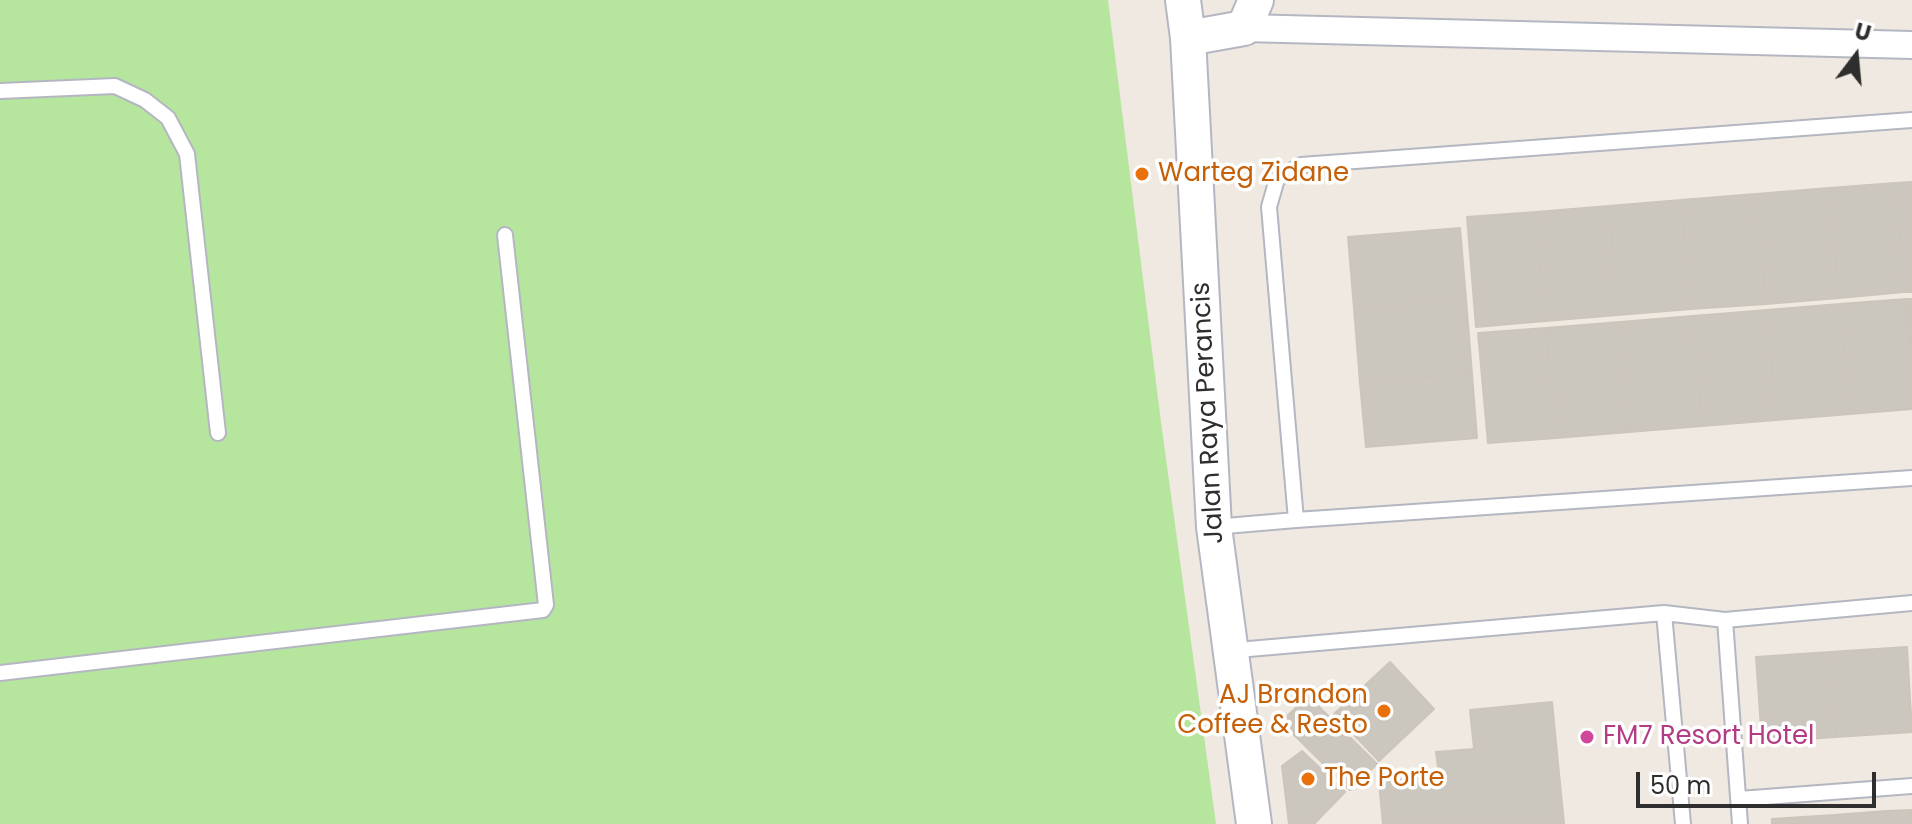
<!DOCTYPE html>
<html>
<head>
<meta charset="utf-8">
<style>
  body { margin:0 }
  #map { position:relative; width:1912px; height:824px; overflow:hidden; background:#efe9e1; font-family:Poppins,sans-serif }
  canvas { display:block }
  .north { position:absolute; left:1816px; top:16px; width:80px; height:80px; -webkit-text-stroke:6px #fff; paint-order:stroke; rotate:16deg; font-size:22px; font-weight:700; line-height:32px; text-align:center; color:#2e2e2e }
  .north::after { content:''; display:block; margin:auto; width:28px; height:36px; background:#2e2e2e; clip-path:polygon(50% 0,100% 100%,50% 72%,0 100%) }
  .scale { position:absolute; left:1636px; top:772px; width:240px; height:36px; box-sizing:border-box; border:4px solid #2e2e2e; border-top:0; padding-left:10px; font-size:24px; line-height:28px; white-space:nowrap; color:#2e2e2e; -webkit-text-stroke:6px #fff; paint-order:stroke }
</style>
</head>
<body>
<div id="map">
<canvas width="1912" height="824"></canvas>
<div class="north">U</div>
<div class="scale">50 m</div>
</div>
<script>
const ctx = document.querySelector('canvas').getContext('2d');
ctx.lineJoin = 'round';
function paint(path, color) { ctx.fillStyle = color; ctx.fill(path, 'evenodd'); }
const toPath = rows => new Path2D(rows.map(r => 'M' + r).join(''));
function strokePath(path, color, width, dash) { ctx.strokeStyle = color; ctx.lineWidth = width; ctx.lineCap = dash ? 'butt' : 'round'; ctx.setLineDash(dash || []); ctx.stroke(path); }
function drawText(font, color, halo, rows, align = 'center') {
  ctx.font = font + ' Poppins,sans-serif'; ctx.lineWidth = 7; ctx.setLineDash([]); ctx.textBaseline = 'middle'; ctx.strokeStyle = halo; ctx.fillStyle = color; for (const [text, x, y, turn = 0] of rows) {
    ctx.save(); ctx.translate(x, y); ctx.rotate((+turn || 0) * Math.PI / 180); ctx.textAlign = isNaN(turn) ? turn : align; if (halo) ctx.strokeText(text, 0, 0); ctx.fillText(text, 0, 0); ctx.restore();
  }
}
const green = toPath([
  [0,0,1108,0,1161,422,1216,824,0,824]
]);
const building = toPath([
  [1912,182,1912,292,1904,292,1895,183,1912,182],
  [1895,183,1904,292,1839,298,1829,188,1895,183],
  [1829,188,1839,298,1766,304,1756,194,1829,188],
  [1756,194,1766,304,1691,309,1681,200,1756,194],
  [1681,200,1691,309,1618,315,1609,206,1681,200],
  [1609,206,1618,315,1545,321,1536,212,1609,206],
  [1536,212,1545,321,1476,327,1467,217,1536,212],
  [1460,228,1466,299,1354,308,1348,237,1460,228],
  [1466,299,1472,374,1360,383,1354,308,1466,299],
  [1906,299,1912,299,1912,365,1906,299],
  [1906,299,1912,365,1912,409,1850,414,1840,304,1906,299],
  [1840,304,1850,414,1776,420,1767,310,1840,304],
  [1767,310,1776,420,1702,426,1693,316,1767,310],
  [1693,316,1702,426,1629,432,1620,322,1693,316],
  [1620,322,1629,432,1556,438,1546,328,1620,322],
  [1546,328,1556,438,1488,443,1478,333,1546,328],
  [1472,374,1477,438,1366,447,1360,383,1472,374],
  [1907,647,1912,732,1836,737,1830,652,1907,647],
  [1830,652,1836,737,1762,742,1756,657,1830,652],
  [1390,662,1434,709,1379,761,1334,714,1390,662],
  [1308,696,1377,764,1350,790,1281,722,1308,696],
  [1552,702,1564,824,1383,824,1379,782,1439,776,1436,752,1474,749,1470,710,1552,702],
  [1302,751,1345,792,1314,824,1289,824,1282,766,1302,751],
  [1912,810,1912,824,1887,824,1886,811,1912,810],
  [1886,811,1887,824,1835,824,1834,815,1886,811],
  [1834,815,1835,824,1772,824,1772,819,1834,815]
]);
const service = toPath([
  [0,91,115,86,145,100,168,118,187,154,218,433],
  [1296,520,1269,207,1277,179,1301,165,1912,120],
  [1214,527,1296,520,1912,478],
  [1664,613,1683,824],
  [1725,620,1740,824],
  [1231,653,1249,649,1664,613,1725,620,1912,603],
  [0,673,543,610,546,605,505,235],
  [1739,799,1912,786]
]);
const minor = toPath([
  [1244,28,1912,45]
]);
const tertiary = toPath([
  [1183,0,1188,38,1214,527,1254,824],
  [1188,38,1244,28,1256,0]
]);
const markers = [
  [1142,174,8,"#e8710a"],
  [1384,711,8,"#e8710a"],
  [1587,737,8,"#d1479c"],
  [1308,779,8,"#e8710a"]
];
const foodNames = [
  ["Warteg Zidane",1158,174],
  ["AJ Brandon",1368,696,"right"],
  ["Coffee & Resto",1368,726,"right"],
  ["The Porte",1324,779]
];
const streetNames = [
  ["Jalan Raya Perancis",1209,413,-93]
];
const hotelNames = [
  ["FM7 Resort Hotel",1603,737]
];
paint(green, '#b6e59e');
paint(building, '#cbc7bf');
strokePath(building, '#cbc5ba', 2);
strokePath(service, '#b4b7c1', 18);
strokePath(minor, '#b4b7c1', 30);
strokePath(tertiary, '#b4b7c1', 38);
strokePath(service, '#fff', 14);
strokePath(minor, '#fff', 26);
strokePath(tertiary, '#fff', 34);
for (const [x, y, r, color] of markers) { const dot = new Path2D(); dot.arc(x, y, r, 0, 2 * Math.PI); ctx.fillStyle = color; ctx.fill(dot); strokePath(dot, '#fff', 3); }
drawText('26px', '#c56008', '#fff', foodNames, 'left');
drawText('26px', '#2e2e2e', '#fff', streetNames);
drawText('26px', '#b23c85', '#fff', hotelNames, 'left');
</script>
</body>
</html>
